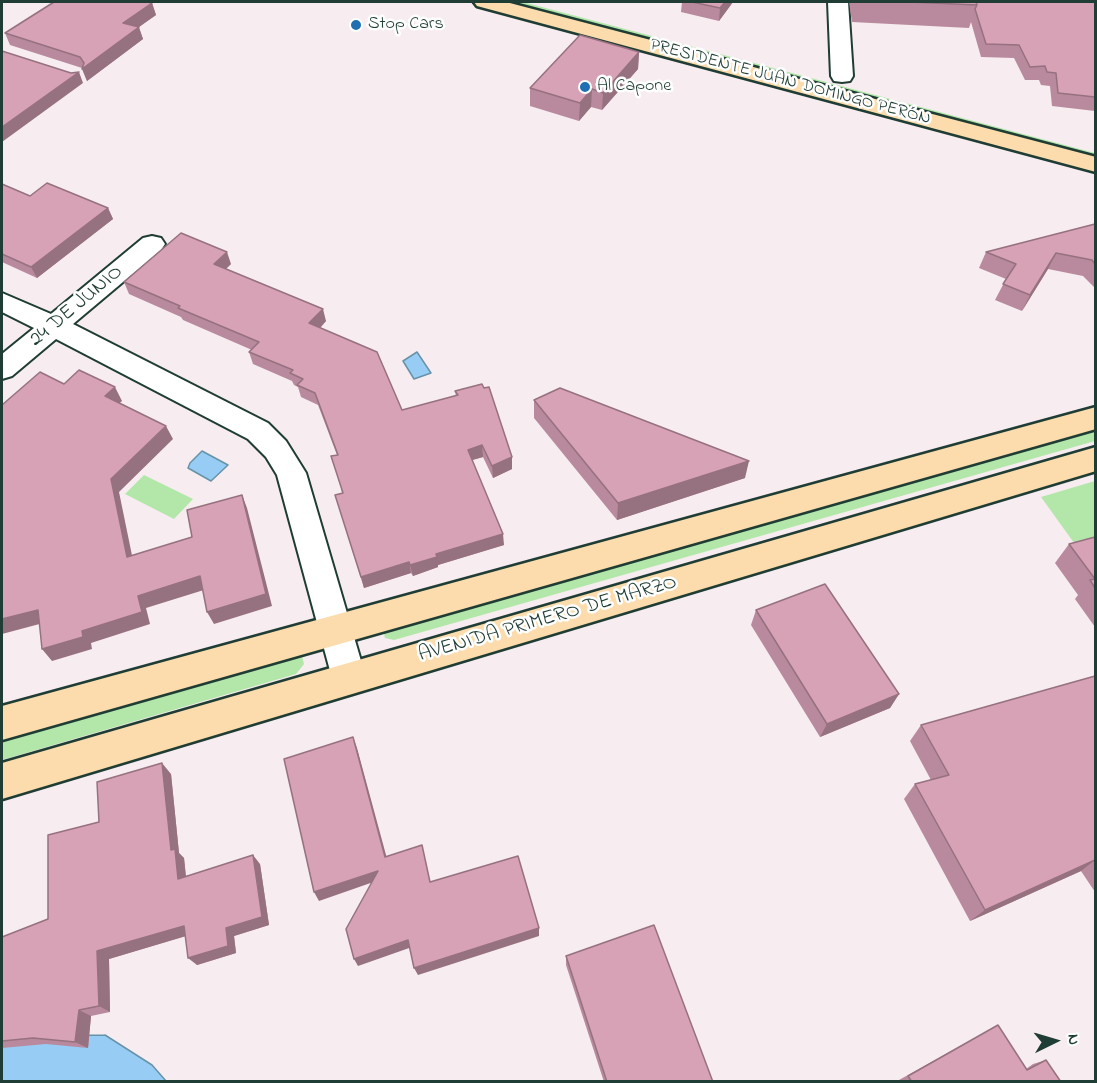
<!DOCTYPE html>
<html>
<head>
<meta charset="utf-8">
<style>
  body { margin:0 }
  #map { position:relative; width:1097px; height:1083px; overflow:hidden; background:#f7ecf0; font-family:"Indie Flower",sans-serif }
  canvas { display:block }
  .frame { position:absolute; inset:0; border:3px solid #1f3d34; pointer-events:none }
  .north { position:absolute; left:1025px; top:1011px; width:60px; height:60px; -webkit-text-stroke:4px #fff; paint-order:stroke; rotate:85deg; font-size:16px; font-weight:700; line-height:24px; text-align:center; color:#1f3d34 }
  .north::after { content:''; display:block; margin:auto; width:21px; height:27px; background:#1f3d34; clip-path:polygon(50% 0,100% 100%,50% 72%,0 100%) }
</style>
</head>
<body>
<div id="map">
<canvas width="1097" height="1083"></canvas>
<div class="frame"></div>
<div class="north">N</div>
</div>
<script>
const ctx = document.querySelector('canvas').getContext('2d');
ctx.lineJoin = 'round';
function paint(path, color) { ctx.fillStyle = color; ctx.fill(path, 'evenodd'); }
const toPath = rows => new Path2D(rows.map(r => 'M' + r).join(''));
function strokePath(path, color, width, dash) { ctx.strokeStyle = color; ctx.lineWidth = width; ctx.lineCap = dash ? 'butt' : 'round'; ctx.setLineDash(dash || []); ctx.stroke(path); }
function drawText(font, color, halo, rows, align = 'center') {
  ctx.font = font + ' "Indie Flower",sans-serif'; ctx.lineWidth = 5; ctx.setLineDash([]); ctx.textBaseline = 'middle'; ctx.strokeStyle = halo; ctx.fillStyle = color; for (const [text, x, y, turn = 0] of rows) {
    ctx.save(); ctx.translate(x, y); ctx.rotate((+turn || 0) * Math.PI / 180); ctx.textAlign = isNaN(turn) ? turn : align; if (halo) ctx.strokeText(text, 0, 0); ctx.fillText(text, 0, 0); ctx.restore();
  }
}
const green = toPath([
  [506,2,523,2,1095,153,1095,159],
  [1095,429,1095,441,394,640,385,638,384,634,390,627],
  [144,475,193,499,174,519,125,494],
  [1095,481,1095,572,1041,497],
  [291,653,302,656,304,664,296,674,2,760,2,737]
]);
const water = toPath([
  [417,352,431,373,414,379,403,361,417,352],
  [202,451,228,465,211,481,188,468,190,463,202,451],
  [105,1035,152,1065,166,1081,2,1081,2,1036,105,1035]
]);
const street = toPath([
  [828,2,848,2,853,76,850,81,842,82,834,81,831,76,828,2],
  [152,236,161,238,165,244,161,250,73,324,268,423,286,441,306,473,366,678,361,689,349,693,337,689,332,678,277,475,266,457,248,439,56,339,12,376,2,379,2,354,34,328,2,312,2,293,51,314,143,238,152,236]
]);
const primary = toPath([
  [474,2,506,2,1096,157,1096,172,477,6,474,2],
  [1096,407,1096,429,2,740,2,706,1096,407],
  [1096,447,1096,471,2,799,2,763,1096,447]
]);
const wall = toPath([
  [682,2,733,2,719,21,681,12],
  [849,2,1095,2,1095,111,1052,106,1050,86,1041,85,1039,80,1025,80,1014,58,981,57,971,22,969,28,852,22],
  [152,3,156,15,138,27,143,39,87,81,82,68,10,45,5,33],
  [639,52,638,69,602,110,591,107,579,121,530,106,530,88],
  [2,184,30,196,108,208,113,219,37,278,2,262],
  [1095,224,1095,288,1083,276,1048,269,1022,311,995,300,1006,279,979,268,986,252],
  [231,264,226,269,326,321,320,328,402,410,456,396,455,391,512,457,512,469,493,478,483,457,472,460,504,545,438,565,438,567,413,576,411,573,364,588,335,495,342,493,337,455,318,405,301,397,298,387,294,385,292,381,253,364,249,352,252,350,183,320,181,317,129,294,124,282],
  [534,400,745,478,617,520,534,418],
  [1095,537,1095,627,1075,599,1078,595,1055,563,1069,544],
  [756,610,899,694,890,708,820,737,751,625],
  [1095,676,1095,892,1081,871,970,921,904,799,915,784,931,780,910,741,921,725],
  [171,774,179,853,184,858,186,876,260,864,269,925,234,936,236,953,197,965,185,936,109,959,110,1012,91,1016,88,1048,46,1044,2,1048,2,937,48,919,99,822],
  [566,956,713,1082,604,1082,566,965],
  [998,1025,1026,1069,1033,1064,1046,1060,1061,1082,900,1082,899,1080]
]);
const shadedWall = toPath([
  [725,2,733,2,719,21,720,8],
  [152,3,156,15,128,35,123,23],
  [139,27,143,39,87,81,82,69],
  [639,52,638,69,602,110,603,93],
  [79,72,83,83,2,142,2,127],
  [592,89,591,107,579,121,580,103],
  [108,208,113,219,37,278,31,267],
  [227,252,231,264,218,276,214,264],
  [1056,253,1048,269,1022,311,1030,295],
  [323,309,326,321,313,336,309,323],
  [115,387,122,401,112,410,105,396],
  [166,426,173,439,119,492,135,570,127,557,111,479],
  [482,445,483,457,469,461,468,450],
  [512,457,512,469,493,478,492,466],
  [749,461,745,478,617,520,618,503],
  [242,495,247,508,272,606,214,624,207,612],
  [503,534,504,545,438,565,438,567,413,576,410,565,436,554],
  [409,562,411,573,364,588,361,577],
  [200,576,207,589,146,608,150,624,91,643,92,649,52,661,42,649,82,631,138,596],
  [38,610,47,622,2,634,2,619],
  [899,694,890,708,820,737,827,724],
  [353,737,357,748,389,866,385,857],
  [162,763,171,774,179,853,184,858,187,888,178,879,171,850],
  [253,855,260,864,269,925,234,936,236,953,197,965,188,958,226,928],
  [1095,860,1081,871,970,921,985,910],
  [378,871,382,879,319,901,314,892],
  [184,926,193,934,109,959,110,1012,99,1006,97,951],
  [539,928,539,936,418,975,414,968],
  [408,940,412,947,358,966,354,959],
  [79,1010,91,1016,88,1048,75,1042]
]);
const building = toPath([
  [54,2,148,2,152,3,123,23,139,27,82,69,84,63,80,57,5,33,54,2],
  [692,2,725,2,720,8,692,2],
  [910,2,976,2,977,5,910,2],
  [976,2,1095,2,1095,97,1058,93,1056,73,1047,72,1045,66,1030,67,1019,45,986,44,975,9,977,5,976,2],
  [580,35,639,52,603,93,592,89,580,103,530,88,580,35],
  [2,51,71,73,79,72,2,127,2,51],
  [47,183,108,208,31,267,2,254,2,184,30,196,47,183],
  [1095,224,1095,264,1092,260,1056,253,1030,295,1003,284,1016,264,986,252,1095,224],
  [181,233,227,252,214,264,323,309,309,323,377,352,402,410,458,395,455,391,482,384,484,388,489,387,512,457,492,466,482,445,468,450,503,534,436,554,437,557,410,565,409,562,361,577,335,495,343,493,331,456,338,455,315,393,297,385,303,379,290,373,293,370,249,352,259,342,178,308,180,306,124,282,181,233],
  [79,370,115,387,105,396,166,426,111,479,127,557,192,537,187,510,242,495,266,594,207,612,200,576,138,596,142,612,82,631,83,637,42,649,38,610,2,619,2,405,40,372,64,384,79,370],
  [560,388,749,461,618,503,534,400,560,388],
  [1095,537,1095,588,1090,580,1095,579,1069,544,1095,537],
  [825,584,899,694,827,724,756,610,825,584],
  [1095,676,1095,860,985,910,915,784,949,775,921,725,1095,676],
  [353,737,385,857,422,845,430,882,518,856,539,928,414,968,408,940,354,959,346,929,378,871,314,892,284,759,353,737],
  [162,763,171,850,175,849,178,879,253,855,262,917,226,928,228,946,188,958,184,926,97,951,99,1006,79,1010,75,1042,33,1038,2,1041,2,937,48,919,48,835,99,822,97,782,162,763],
  [654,925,713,1082,607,1082,566,956,654,925],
  [998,1025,1027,1070,1046,1060,1061,1082,912,1082,908,1076,998,1025]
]);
const markers = [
  [356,25,6,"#1f6fb2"],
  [585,87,6,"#1f6fb2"]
];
const farPoinames = [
  ["Stop Cars",368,25],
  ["Al Capone",597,87]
];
const farStreetnames = [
  ["PRESIDENTE JUAN DOMINGO PERÓN",790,83,15]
];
const streetNames = [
  ["24 DE JUNIO",77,307,-40],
  ["AVENIDA PRIMERO DE MARZO",548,620,-16]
];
paint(green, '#b2e7a9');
paint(water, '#97cdf5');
strokePath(water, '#6793a8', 1.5);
strokePath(street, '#1f3d34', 4);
strokePath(primary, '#1f3d34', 5);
paint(street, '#fff');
paint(primary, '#fcdcac');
paint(wall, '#b98a9d');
paint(shadedWall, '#96717f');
paint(building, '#d7a1b6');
strokePath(building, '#96717f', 1.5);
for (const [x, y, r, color] of markers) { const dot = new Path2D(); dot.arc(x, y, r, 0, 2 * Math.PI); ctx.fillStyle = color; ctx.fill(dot); strokePath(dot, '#fff', 2); }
drawText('18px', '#1f3d34', '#fff', farPoinames, 'left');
drawText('18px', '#1f3d34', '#fff', farStreetnames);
drawText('21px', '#1f3d34', '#fff', streetNames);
</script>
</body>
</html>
